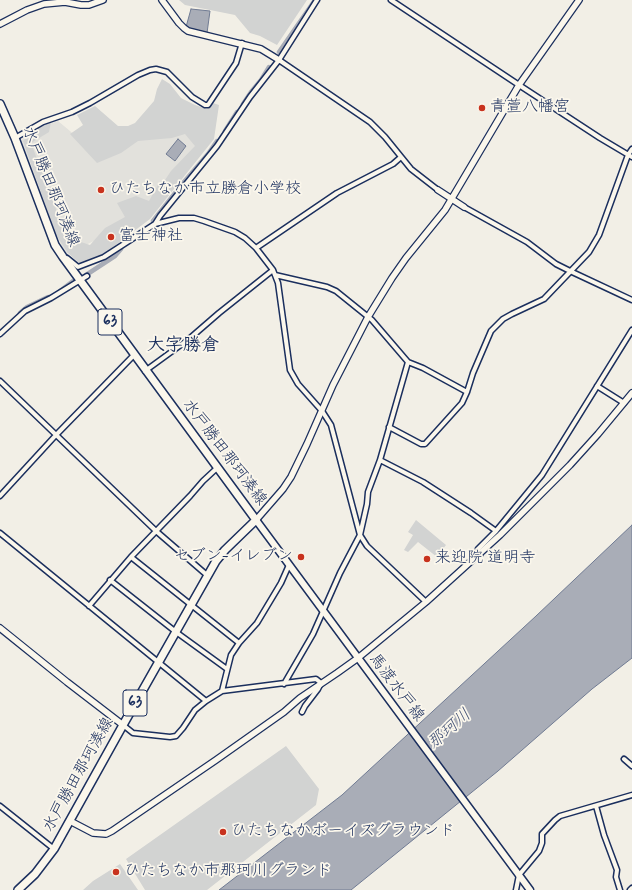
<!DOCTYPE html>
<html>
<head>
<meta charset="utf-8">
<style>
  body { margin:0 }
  canvas { display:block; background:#f2efe6 }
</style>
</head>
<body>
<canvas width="632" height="890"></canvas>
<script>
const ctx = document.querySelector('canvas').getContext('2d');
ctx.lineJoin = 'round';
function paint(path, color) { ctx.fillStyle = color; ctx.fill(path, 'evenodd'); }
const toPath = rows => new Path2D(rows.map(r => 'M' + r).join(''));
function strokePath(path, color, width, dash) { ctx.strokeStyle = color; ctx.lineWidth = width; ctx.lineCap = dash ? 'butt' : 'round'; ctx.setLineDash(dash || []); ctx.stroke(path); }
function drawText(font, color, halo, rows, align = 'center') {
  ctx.font = font + ' Mynerve,"Klee One",sans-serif'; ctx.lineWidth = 3.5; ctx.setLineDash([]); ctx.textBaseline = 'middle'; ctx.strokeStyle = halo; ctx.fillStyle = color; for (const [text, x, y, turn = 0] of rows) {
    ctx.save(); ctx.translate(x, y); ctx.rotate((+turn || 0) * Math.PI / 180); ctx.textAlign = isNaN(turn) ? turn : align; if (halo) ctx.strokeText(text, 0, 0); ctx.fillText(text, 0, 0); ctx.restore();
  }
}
const built = toPath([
  [58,121,70,131,98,158,134,138,183,129,202,150,131,223,65,255,20,141,26,135,41,127]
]);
const green = toPath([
  [179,0,307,0,277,45,260,36,250,33,235,15,185,5],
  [162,79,170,84,181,98,195,105,207,109,213,103,219,105,214,139,150,219,105,253,79,263,68,253,56,235,23,141,34,130,51,122,49,132,31,143,62,225,67,233,75,240,90,245,105,228,125,217,117,203,136,196,149,201,159,183,165,180,171,171,195,146,185,134,172,138,138,141,121,153,97,163,70,134,83,125,77,115,95,106,118,126,128,126,135,123,154,101,157,89],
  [416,520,446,545,437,557,418,542,408,552,404,550,413,535,408,532],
  [286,746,319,789,316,805,207,890,145,890,126,859],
  [120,864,138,890,83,890,93,881]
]);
const water = toPath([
  [191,9,210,11,207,33,186,27,191,9],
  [178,139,186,146,175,161,166,154,178,139],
  [632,525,632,658,592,689,498,771,351,890,219,890,342,795,536,616,632,525]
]);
const canal = toPath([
  [279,52,315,0],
  [243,104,251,92,261,80,269,67],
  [225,131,237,112],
  [153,221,183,183,208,154,217,141],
  [83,277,115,256,121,249],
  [60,291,73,281],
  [20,313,27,307,48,297]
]);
const minor = toPath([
  [391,0,519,85,600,138,632,157],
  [279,60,370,122,385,137,411,169,438,190],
  [15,138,43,122,72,112,90,103,138,75,150,70,156,69,167,72,192,97,205,105,208,105,236,63,242,43],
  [464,207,527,242,556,264,570,271,632,300],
  [155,224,160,216,217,146,250,97,279,60,317,0],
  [256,248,337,193,393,164,401,157],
  [67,258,78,267,104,257,155,224,179,218,194,218,204,221,235,232,245,238,256,248,273,270,278,283,290,370,298,384,322,411,331,425,360,535,367,546,426,602],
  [275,275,327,287,336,291,372,320,408,362,423,368,467,392],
  [0,334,25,311,51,298,87,276],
  [145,371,189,339,219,313,273,270],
  [0,381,156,531,208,576],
  [597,386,624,403],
  [389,427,421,444,425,444,462,403,467,392,473,373,491,331,503,319,512,314,544,299,589,252,599,235,628,155,632,149],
  [380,460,423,482,471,513,496,531],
  [0,496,56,435,134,355],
  [0,533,206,701],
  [480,555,478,549,496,531,542,475,632,330],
  [131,557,239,643],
  [110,580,176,632,227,669],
  [89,606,131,557,190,496,203,481,217,468],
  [284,684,313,634,340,573,360,535,367,504,368,492,380,460,408,362],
  [222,691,231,655,239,643,257,623,281,583,289,565],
  [123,725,133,733,170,737,176,736,183,728,195,710,206,701,222,691,316,679,321,683,318,689,305,706,302,712],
  [624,759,632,766],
  [0,806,54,849],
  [596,806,604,835,617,870,616,877,620,890],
  [516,890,519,875,539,851,542,843,542,834,555,820,560,816,632,795],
  [630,890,632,888]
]);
const tertiary = toPath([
  [162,0,179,23,184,28,188,31,261,49,279,60],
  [0,24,27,10,44,4,65,2,81,5,89,5,103,0],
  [438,190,464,207],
  [256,520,283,489,291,477,307,444,333,385,368,317,392,278,406,258,445,210,519,85,579,0],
  [0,628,67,682,123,725],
  [70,821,93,833,106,834,112,831,216,760,284,712,300,698,337,673,358,658,426,602,500,535,570,465,598,434,632,393]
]);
const secondary = toPath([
  [256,520,530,890]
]);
const primary = toPath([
  [0,104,15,138,55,245,63,257,256,520,225,550,216,561,123,725,54,849,35,874,18,890]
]);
const markers = [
  [482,108,4,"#c8321e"],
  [101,190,4,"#c8321e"],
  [111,237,4,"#c8321e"],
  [301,557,4,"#c8321e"],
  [427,559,4,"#c8321e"],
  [223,832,4,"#c8321e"],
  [116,872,4,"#c8321e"]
];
const shields = [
  [110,322,24],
  [135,703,24]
];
const shieldNames = [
  ["63",110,322],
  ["63",135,703]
];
const poiNames = [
  ["青萱八幡宮",490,108],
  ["ひたちなか市立勝倉小学校",109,190],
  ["富士神社",119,237],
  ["セブン-イレブン",293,557,"right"],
  ["来迎院 道明寺",435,559],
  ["ひたちなかボーイズグラウンド",231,832],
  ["ひたちなか市那珂川グランド",124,872]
];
const streetNames = [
  ["水戸勝田那珂湊線",50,187,68],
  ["水戸勝田那珂湊線",224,453,53],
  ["馬渡水戸線",396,688,53],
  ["水戸勝田那珂湊線",79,775,-61]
];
const waterNames = [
  ["那珂川",450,730,-41]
];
const quarterNames = [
  ["大字勝倉",183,346]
];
paint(built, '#e2e1dc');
paint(green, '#d2d3d2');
paint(water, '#a9adb7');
strokePath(water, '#707b93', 1);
strokePath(canal, '#a9adb7', 4.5);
strokePath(minor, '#1b2f5e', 7);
strokePath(tertiary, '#1b2f5e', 8);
strokePath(secondary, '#1b2f5e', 9);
strokePath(primary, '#1b2f5e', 10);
strokePath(minor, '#fbf7ec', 4);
strokePath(tertiary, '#fbf7ec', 5.5);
strokePath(secondary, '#fbf7ec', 6);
strokePath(primary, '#fbf7ec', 7);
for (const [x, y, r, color] of markers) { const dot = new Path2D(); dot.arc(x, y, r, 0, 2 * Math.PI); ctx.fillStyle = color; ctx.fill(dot); strokePath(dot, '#fbf7ec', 1.5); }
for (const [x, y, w] of shields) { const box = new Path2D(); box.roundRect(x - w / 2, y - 13, w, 26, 3); ctx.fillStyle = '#fbf7ec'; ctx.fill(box); strokePath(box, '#1b2f5e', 1); }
drawText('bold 15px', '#1b2f5e', null, shieldNames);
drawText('16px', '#1b2f5e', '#fbf7ec', poiNames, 'left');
drawText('16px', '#1b2f5e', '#fbf7ec', streetNames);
drawText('italic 17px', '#465579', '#fbf7ec', waterNames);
drawText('bold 18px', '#1b2f5e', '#fbf7ec', quarterNames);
</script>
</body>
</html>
